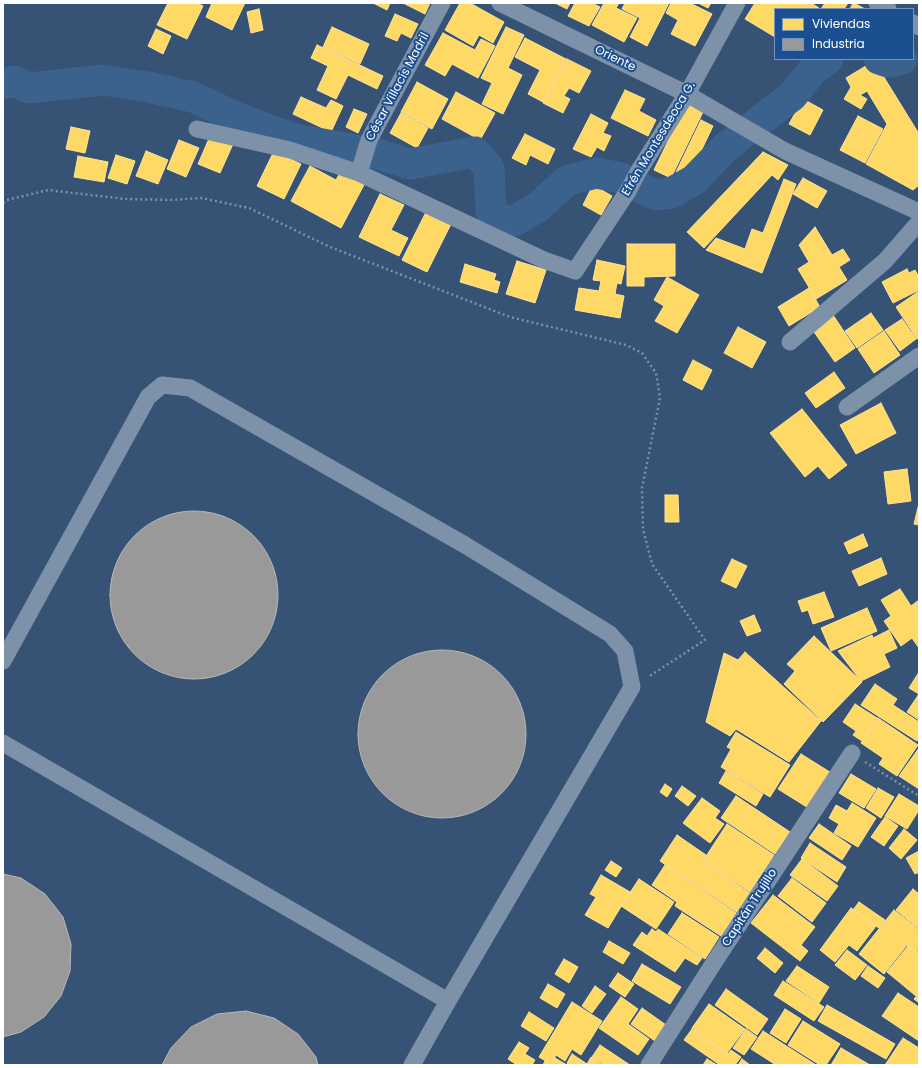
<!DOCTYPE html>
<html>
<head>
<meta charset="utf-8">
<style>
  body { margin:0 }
  #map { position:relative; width:922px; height:1068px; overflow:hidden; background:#365274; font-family:Poppins,sans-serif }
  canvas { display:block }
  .frame { position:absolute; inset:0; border:4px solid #fff; pointer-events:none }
  .legend { position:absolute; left:774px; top:8px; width:140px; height:52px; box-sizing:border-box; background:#1b4f8f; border:1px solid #7695bc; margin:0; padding:5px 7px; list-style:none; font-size:12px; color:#fff }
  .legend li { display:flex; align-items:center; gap:8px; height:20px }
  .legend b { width:20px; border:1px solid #7695bc }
</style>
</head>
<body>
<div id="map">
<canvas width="922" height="1068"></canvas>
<div class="frame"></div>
<ul class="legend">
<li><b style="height:11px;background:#ffd966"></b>Viviendas</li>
<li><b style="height:11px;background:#999"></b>Industria</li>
</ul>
</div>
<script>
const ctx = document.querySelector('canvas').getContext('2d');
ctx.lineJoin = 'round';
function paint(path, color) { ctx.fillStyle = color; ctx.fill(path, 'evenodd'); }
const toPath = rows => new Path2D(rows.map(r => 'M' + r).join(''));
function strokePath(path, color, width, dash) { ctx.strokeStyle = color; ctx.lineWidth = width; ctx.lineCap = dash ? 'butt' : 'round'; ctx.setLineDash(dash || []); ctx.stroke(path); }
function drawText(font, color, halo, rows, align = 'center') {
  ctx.font = font + ' Poppins,sans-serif'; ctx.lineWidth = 4; ctx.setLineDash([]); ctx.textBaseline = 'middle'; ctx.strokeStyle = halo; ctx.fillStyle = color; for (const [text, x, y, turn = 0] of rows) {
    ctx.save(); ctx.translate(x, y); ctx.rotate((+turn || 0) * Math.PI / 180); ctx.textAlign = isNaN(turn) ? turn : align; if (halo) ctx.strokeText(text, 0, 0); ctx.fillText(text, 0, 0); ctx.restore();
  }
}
const homes = toPath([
  [168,3,197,3,203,6,187,39,157,25,168,3],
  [212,3,245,3,232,30,206,17,212,3],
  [373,3,390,3,387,10,373,3],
  [403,3,430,3,425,14,403,3],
  [460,3,470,3,504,22,493,43,479,35,473,46,445,30,460,3],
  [555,3,570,3,567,9,555,3],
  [575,3,592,3,600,7,589,26,568,16,575,3],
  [604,3,619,3,616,8,637,18,624,42,592,25,604,3],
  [625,3,669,3,647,46,630,37,640,18,622,9,625,3],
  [671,3,690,3,712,14,695,46,671,34,678,20,666,13,671,3],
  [698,3,711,3,708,8,698,3],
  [755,3,811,3,819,8,818,9,775,9,775,37,745,19,755,3],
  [825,3,848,3,844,9,821,9,825,3],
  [853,3,854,3,865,9,850,9,853,3],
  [259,9,263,30,251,33,247,12,259,9],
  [395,14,418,24,411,38,401,33,397,41,385,36,395,14],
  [332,27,369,44,360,64,323,47,332,27],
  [506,27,524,35,508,68,522,75,503,114,482,104,492,83,481,78,506,27],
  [156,29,171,36,163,54,148,46,156,29],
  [443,33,475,50,481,39,495,46,478,78,452,64,445,76,425,65,443,33],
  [525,38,566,59,543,102,528,94,540,70,515,57,525,38],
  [317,45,383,76,377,89,348,75,336,99,317,90,328,66,311,58,317,45],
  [567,59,591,71,579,93,569,88,564,96,570,99,563,113,543,103,567,59],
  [874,61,919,134,919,185,913,190,866,164,887,124,867,91,860,95,867,99,861,109,844,99,851,87,846,78,874,61],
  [417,82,448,99,432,129,401,112,417,82],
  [625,90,645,99,639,111,656,120,648,136,611,118,625,90],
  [456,92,495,113,480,140,442,119,456,92],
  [301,97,326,108,331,100,343,106,331,132,293,114,301,97],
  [803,99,823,110,810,135,789,124,803,99],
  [686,104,703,112,671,178,654,170,686,104],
  [354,109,367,114,358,133,346,127,354,109],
  [401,113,428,128,417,148,390,133,401,113],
  [591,114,608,123,603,133,611,136,604,151,597,147,591,157,573,149,591,114],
  [858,116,883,129,865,163,840,150,858,116],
  [701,120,713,126,693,168,676,172,701,120],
  [71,127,90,131,85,153,66,149,71,127],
  [211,134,233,144,220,173,198,164,211,134],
  [525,134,555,149,548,164,530,155,526,165,512,158,525,134],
  [179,140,199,148,186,177,167,169,179,140],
  [146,151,168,160,158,184,136,176,146,151],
  [274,151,301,164,284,199,257,186,274,151],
  [763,152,788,165,778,180,772,175,704,248,687,232,763,152],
  [116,155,135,161,127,184,108,178,116,155],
  [78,156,108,162,104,182,74,177,78,156],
  [310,166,336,180,341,171,365,183,341,228,291,201,310,166],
  [803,178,827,191,817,208,793,194,803,178],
  [784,179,796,184,762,273,706,250,716,238,745,249,752,229,763,233,784,179],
  [593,185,612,196,601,215,583,205,593,185],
  [380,194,404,205,391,230,408,238,399,256,359,237,380,194],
  [426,212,451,224,427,272,402,260,426,212],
  [815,227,832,255,843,249,850,260,839,267,847,280,816,299,798,269,809,262,799,245,815,227],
  [627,244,675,244,675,276,644,277,644,286,627,286,627,244],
  [597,260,625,266,621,284,617,283,615,294,624,296,620,318,575,310,579,288,599,291,601,281,593,280,597,260],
  [517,261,546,270,535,303,506,294,517,261],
  [465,264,496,274,494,280,500,282,497,293,460,282,465,264],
  [907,269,909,273,915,270,919,277,919,290,893,303,882,282,907,269],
  [667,277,699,295,677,333,655,321,664,306,654,300,667,277],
  [809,288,820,307,789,326,778,307,809,288],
  [919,291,919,338,917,339,896,307,919,291],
  [871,313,883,330,857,348,845,331,871,313],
  [833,315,855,348,835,362,812,329,833,315],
  [902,319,916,339,900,351,885,330,902,319],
  [738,327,766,342,752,368,724,353,738,327],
  [884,331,900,355,874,373,858,349,884,331],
  [693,360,712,370,702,390,683,380,693,360],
  [834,372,845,388,816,408,805,393,834,372],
  [881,403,896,433,856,454,840,425,881,403],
  [802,409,847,465,829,479,818,466,805,477,770,433,802,409],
  [907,469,911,501,888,504,884,472,907,469],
  [665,495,678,495,679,522,665,522,665,495],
  [919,503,919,525,914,524,919,503],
  [863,534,868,546,849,554,844,543,863,534],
  [881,558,887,574,859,586,852,571,881,558],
  [732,559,747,566,736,588,721,581,732,559],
  [900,589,911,606,919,600,919,648,912,638,901,646,884,621,891,616,881,600,900,589],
  [824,592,834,617,813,624,808,610,802,612,798,601,824,592],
  [867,608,877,631,831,651,821,628,867,608],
  [754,615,761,631,747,636,740,621,754,615],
  [889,630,897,648,884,654,890,667,861,681,838,651,872,635,873,638,889,630],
  [814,636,862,682,823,722,784,684,795,671,787,664,814,636],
  [745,652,821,721,789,762,736,729,730,736,706,722,724,653,738,660,745,652],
  [919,672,919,720,907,712,919,694,909,688,919,672],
  [875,684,897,699,893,705,919,722,919,738,917,741,861,705,875,684],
  [855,704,877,718,862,741,853,735,856,731,843,722,855,704],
  [878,718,918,745,897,776,879,764,883,758,861,743,878,718],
  [736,732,790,765,770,797,721,767,731,749,727,747,736,732],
  [919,748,919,789,899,776,919,748],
  [801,754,833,774,810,809,778,789,801,754],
  [726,771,763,794,756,806,719,783,726,771],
  [851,774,876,789,864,808,839,793,851,774],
  [665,784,672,789,667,797,660,792,665,784],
  [682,786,696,796,688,806,675,796,682,786],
  [878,788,894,797,881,818,866,808,878,788],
  [899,794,919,806,919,810,907,829,885,816,899,794],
  [736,796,790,832,775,854,721,818,736,796],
  [702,798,720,811,715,818,724,824,710,843,683,823,702,798],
  [852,803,876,818,858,847,834,833,839,824,829,818,836,805,847,811,852,803],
  [885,817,898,826,884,846,871,837,885,817],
  [727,824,774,855,750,892,703,861,727,824],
  [819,824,851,846,842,860,809,838,819,824],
  [904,829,917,840,901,859,889,848,904,829],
  [677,835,706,855,702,861,751,894,738,913,660,861,677,835],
  [810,843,846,867,837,882,801,858,810,843],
  [919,851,919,872,915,874,906,858,919,851],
  [802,859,838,886,827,901,790,875,802,859],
  [611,861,622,868,616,877,605,870,611,861],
  [665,865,736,913,721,936,675,906,677,902,652,885,665,865],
  [601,875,630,892,608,928,585,915,596,897,590,894,601,875],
  [792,878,826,903,812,922,778,896,792,878],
  [639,879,674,902,656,929,621,906,639,879],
  [913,889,919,894,919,929,896,910,913,889],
  [773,895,815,927,801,945,808,951,800,961,751,923,773,895],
  [859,902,885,920,879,928,853,910,859,902],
  [851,908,876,926,857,951,849,945,835,962,820,950,851,908],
  [894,910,919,930,919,949,916,953,907,945,884,974,859,954,894,910],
  [682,913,719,937,705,959,668,934,682,913],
  [652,929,656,932,658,929,702,958,697,965,685,958,675,972,633,945,642,932,647,936,652,929],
  [609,941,630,953,623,964,603,952,609,941],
  [908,946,917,953,919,951,919,992,916,996,887,972,908,946],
  [765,948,783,963,775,973,757,958,765,948],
  [847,950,867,965,855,980,835,965,847,950],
  [564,959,578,967,569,983,555,974,564,959],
  [642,964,681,987,670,1004,632,981,642,964],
  [797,966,829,987,819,1003,786,981,797,966],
  [868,966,885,978,878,988,861,976,868,966],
  [618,973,634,984,625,997,609,986,618,973],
  [783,981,824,1007,814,1021,774,995,783,981],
  [548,984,565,994,557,1008,540,998,548,984],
  [595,986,606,994,592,1013,582,1006,595,986],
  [726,989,768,1019,757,1035,715,1005,726,989],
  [898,993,919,1007,919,1041,882,1016,898,993],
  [919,993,919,1003,914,999,919,993],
  [621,997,638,1009,628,1024,649,1039,638,1055,599,1028,621,997],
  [572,1002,602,1021,581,1055,572,1049,565,1061,556,1055,551,1064,539,1057,572,1002],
  [709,1004,745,1029,727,1053,692,1028,709,1004],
  [827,1005,895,1044,886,1059,818,1021,827,1005],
  [642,1008,666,1025,655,1041,631,1024,642,1008],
  [785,1009,801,1019,786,1043,770,1033,785,1009],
  [529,1012,554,1028,546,1041,521,1026,529,1012],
  [803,1021,840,1044,826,1065,820,1065,788,1045,803,1021],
  [692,1029,728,1054,731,1050,741,1057,735,1065,720,1065,684,1040,692,1029],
  [746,1029,757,1037,744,1055,733,1048,746,1029],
  [763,1031,816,1065,776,1065,751,1049,763,1031],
  [903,1038,919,1048,919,1065,885,1065,903,1038],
  [519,1042,529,1048,525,1054,535,1060,532,1065,517,1065,508,1059,519,1042],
  [600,1045,630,1065,604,1065,592,1057,600,1045],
  [841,1048,870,1065,831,1065,841,1048],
  [572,1054,587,1064,591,1057,602,1065,569,1065,567,1063,572,1054],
  [555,1058,567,1065,543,1065,545,1061,551,1065,555,1058],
  [707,1059,717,1065,703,1065,707,1059],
  [742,1059,750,1065,738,1065,742,1059]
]);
const industry = toPath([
  '110 595a84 84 0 1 1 168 0a84 84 0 1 1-168 0Z',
  '358 734a84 84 0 1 1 168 0a84 84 0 1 1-168 0Z',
  [3,874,21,878,45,894,63,917,71,944,70,971,61,996,44,1017,21,1032,3,1037,3,874],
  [246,1011,274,1018,298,1034,316,1057,318,1065,162,1065,171,1048,191,1027,217,1014,246,1011]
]);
const river = toPath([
  [879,59,888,62,902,59],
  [3,84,14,81,29,88,103,80,148,87,193,97,238,118,294,139,374,153,410,164,475,152,489,168,491,211,499,219,514,221,538,207,568,180,597,173,621,178,655,195,671,193,694,180,727,146,792,96,813,70,828,59]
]);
const path = toPath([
  [3,203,7,200,48,190,125,199,170,200,201,198,249,208,330,247,510,317,626,345,642,353,656,373,660,398,642,488,643,529,652,564,705,640,648,677],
  [865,762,919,796]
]);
const minor = toPath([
  [500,3,687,94,785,151,919,212],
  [877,3,888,9],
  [913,23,919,27],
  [197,129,290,150,359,173,544,260,575,271,628,191,638,172,687,94,737,3],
  [359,173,369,140,442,3],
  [790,342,885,261,919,222],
  [847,407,919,356],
  [3,661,148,397,162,385,190,388,465,545,610,634,625,651,632,687,448,1001,412,1065],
  [3,743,448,1001],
  [649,1065,713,964,852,753]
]);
const streetNames = [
  ["Oriente",615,59,26],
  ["César Villacís Madril",398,87,-62],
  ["Efrén Montesdeoca G.",659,139,-59],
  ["Capitán Trujillo",750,908,-57]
];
paint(homes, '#ffd966');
strokePath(homes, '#ffe494', 1);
paint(industry, '#999');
strokePath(industry, '#b8b8b8', 1);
strokePath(river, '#3b618d', 31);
strokePath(path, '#7d92a8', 2.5, [2, 3]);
strokePath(minor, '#7d92a8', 17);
drawText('12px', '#fff', '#1b4f8f', streetNames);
</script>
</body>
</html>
